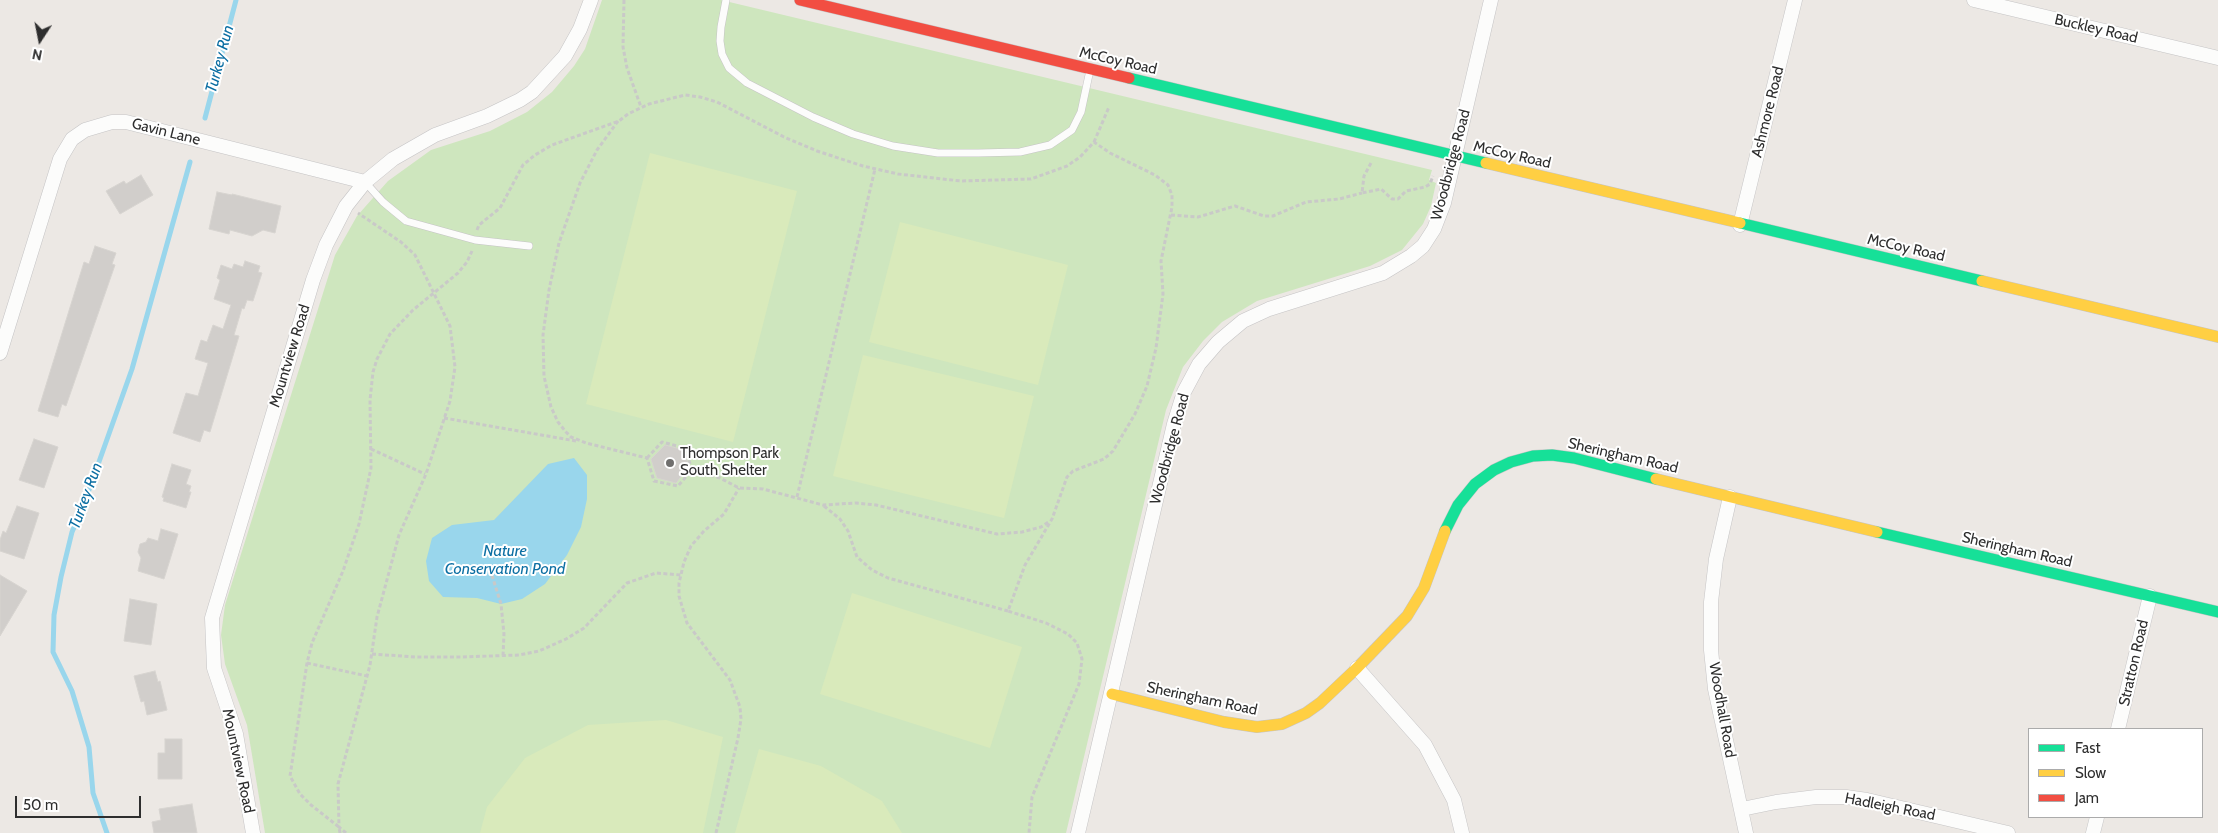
<!DOCTYPE html>
<html>
<head>
<meta charset="utf-8">
<style>
  body { margin:0 }
  #map { position:relative; width:2218px; height:833px; overflow:hidden; background:#ece8e4; font-family:Cabin,sans-serif }
  canvas { display:block }
  .legend { position:absolute; left:2028px; top:728px; width:175px; height:90px; box-sizing:border-box; background:#fff; border:1px solid #ababab; margin:0; padding:6px 9px; list-style:none; font-size:15px; color:#2e2e2e }
  .legend li { display:flex; align-items:center; gap:10px; height:25px }
  .legend b { width:25px; border:1px solid #ababab }
  .north { position:absolute; left:15px; top:15px; width:50px; height:50px; -webkit-text-stroke:4px #fff; paint-order:stroke; rotate:191deg; font-size:14px; font-weight:700; line-height:20px; text-align:center; color:#2e2e2e }
  .north::after { content:''; display:block; margin:auto; width:18px; height:22px; background:#2e2e2e; clip-path:polygon(50% 0,100% 100%,50% 72%,0 100%) }
  .scale { position:absolute; left:15px; top:796px; width:126px; height:22px; box-sizing:border-box; border:2px solid #2e2e2e; border-top:0; padding-left:6px; font-size:15px; line-height:18px; white-space:nowrap; color:#2e2e2e; -webkit-text-stroke:4px #fff; paint-order:stroke }
</style>
</head>
<body>
<div id="map">
<canvas width="2218" height="833"></canvas>
<ul class="legend">
<li><b style="height:6px;background:#16e098"></b>Fast</li>
<li><b style="height:6px;background:#ffcf43"></b>Slow</li>
<li><b style="height:6px;background:#f24e42"></b>Jam</li>
</ul>
<div class="north">N</div>
<div class="scale">50 m</div>
</div>
<script>
const ctx = document.querySelector('canvas').getContext('2d');
ctx.lineJoin = 'round';
function paint(path, color) { ctx.fillStyle = color; ctx.fill(path, 'evenodd'); }
const toPath = rows => new Path2D(rows.map(r => 'M' + r).join(''));
function strokePath(path, color, width, dash) { ctx.strokeStyle = color; ctx.lineWidth = width; ctx.lineCap = dash ? 'butt' : 'round'; ctx.setLineDash(dash || []); ctx.stroke(path); }
function drawText(font, color, halo, rows, align = 'center') {
  ctx.font = font + ' Cabin,sans-serif'; ctx.lineWidth = 4; ctx.setLineDash([]); ctx.textBaseline = 'middle'; ctx.strokeStyle = halo; ctx.fillStyle = color; for (const [text, x, y, turn = 0] of rows) {
    ctx.save(); ctx.translate(x, y); ctx.rotate((+turn || 0) * Math.PI / 180); ctx.textAlign = isNaN(turn) ? turn : align; if (halo) ctx.strokeText(text, 0, 0); ctx.fillText(text, 0, 0); ctx.restore();
  }
}
const green = toPath([
  [602,0,721,0,1432,170,1429,180,1436,183,1431,206,1423,224,1402,250,1370,266,1257,301,1222,322,1203,341,1183,367,1166,410,1066,833,265,833,247,725,225,664,221,635,225,605,335,255,357,216,388,181,431,150,490,131,527,112,552,92,574,66,585,49]
]);
const pitch = toPath([
  [650,153,797,191,733,442,586,404],
  [900,222,1068,265,1038,385,869,342],
  [863,355,1034,396,1004,518,833,476],
  [852,593,1022,647,990,748,820,694],
  [666,720,723,737,703,833,480,833,487,807,525,758,588,725],
  [759,749,821,766,882,801,902,833,735,833]
]);
const water = toPath([
  [574,458,587,475,587,499,581,527,567,555,545,584,522,599,501,604,477,598,443,597,429,581,426,561,432,538,452,525,494,520,548,464]
]);
const stream = toPath([
  [205,118,236,0],
  [107,833,93,793,89,747,72,691,53,652,54,615,61,577,72,532,84,504,132,369,190,162]
]);
const building = toPath([
  [141,175,153,195,120,214,106,191,124,181,126,184,141,175],
  [217,192,232,195,232,194,281,206,275,233,263,230,252,236,230,230,229,234,209,229,217,192],
  [95,246,116,253,112,264,115,265,66,406,62,404,58,417,38,411,84,262,89,264,95,246],
  [245,261,260,266,258,272,262,273,253,301,247,300,244,309,242,308,234,335,239,336,210,432,204,430,200,442,173,433,186,393,198,396,208,363,195,359,201,340,207,342,213,325,223,329,231,305,214,299,220,280,217,278,221,265,232,269,234,264,243,267,245,261],
  [34,439,58,447,44,488,19,480,34,439],
  [665,445,684,450,689,467,676,483,657,478,651,459,665,445],
  [172,464,191,470,186,484,191,486,189,492,191,492,186,508,163,501,164,498,162,497,172,464],
  [17,506,39,513,24,559,0,551,0,540,3,531,6,533,17,506],
  [161,529,178,534,164,579,138,571,141,558,138,552,140,544,146,542,148,538,158,541,161,529],
  [0,575,27,591,0,636,0,575],
  [130,599,157,604,151,645,124,641,130,599],
  [155,671,158,682,160,681,167,710,147,715,144,701,141,702,134,676,155,671],
  [165,739,182,739,182,779,158,779,158,753,165,753,165,739],
  [192,804,197,833,154,833,152,822,161,820,159,809,192,804]
]);
const path = toPath([
  [624,0,623,47,627,68,641,107],
  [618,121,597,150,580,183,559,243,549,290,543,335,544,376,551,407,558,422,566,432,571,437,586,443,647,458,654,481,678,486,692,470,720,478,739,488,763,489,823,505,856,503,876,505,997,534,1022,532,1041,527,1050,521],
  [1094,142,1109,107],
  [1371,163,1364,176,1362,193,1381,189,1392,199,1398,199,1406,191,1425,187,1430,184,1433,176],
  [1171,215,1198,217,1235,206,1264,216,1273,216,1306,202,1339,199,1362,193],
  [477,230,479,225,500,208,523,165,535,155,552,145,619,121,628,114,649,104,685,95,700,97,717,102,784,137,817,151,863,166,898,174,961,181,1031,179,1067,166,1080,157,1094,142,1110,153,1155,175,1168,185,1172,195,1172,207,1161,261,1163,294,1156,348,1147,386,1135,414,1113,451,1104,459,1073,471,1067,477,1052,519,1025,565,1008,611,1046,623,1068,634,1077,643,1082,659,1079,684,1032,797,1029,833],
  [444,418,576,441],
  [371,449,425,474],
  [647,458,662,442,685,448,692,470],
  [797,497,875,169],
  [824,506,840,519,848,531,857,557,872,570,888,578,1008,611],
  [490,569,501,604,504,634,503,656],
  [484,570,497,566],
  [372,654,416,657,461,657,519,655,539,651,566,639,584,628,627,583,656,573,681,575],
  [307,663,367,676],
  [340,833,339,827,311,805,300,794,290,776,307,663,312,643,343,571,359,524,371,468,370,400,373,372,377,359,390,334,413,310,458,273,467,262,472,251],
  [346,833,339,827,338,784,370,665,377,617,399,535,426,474,450,401,455,367,450,326,415,255,401,242,358,213],
  [716,833,738,738,741,719,740,707,730,680,687,623,679,596,679,583,684,562,691,546,704,531,724,514,739,488]
]);
const lane = toPath([
  [726,0,721,27,720,41,722,54,729,68,747,83,813,117,853,134,893,146,938,153,978,153,1020,152,1050,145,1072,130,1081,112,1090,70],
  [365,182,383,202,406,221,475,240,529,246]
]);
const street = toPath([
  [1974,0,2218,58],
  [1740,225,1795,0],
  [0,353,60,159,72,139,85,130,112,122,126,122,365,182],
  [1730,497,1716,559,1711,602,1711,650,1715,689,1746,833],
  [1357,668,1425,745,1454,800,1462,833],
  [2118,729,2150,596],
  [1742,809,1776,802,1816,797,1846,797,1867,800,2008,833],
  [253,833,236,734,214,668,212,618,313,280,326,245,346,206,365,182,393,159,435,135,487,116,520,100,532,92,565,56,580,29,591,0],
  [1078,833,1174,424,1184,392,1199,364,1218,342,1243,321,1269,309,1383,273,1411,256,1423,246,1434,229,1444,203,1491,0],
  [2093,833,2097,817]
]);
const fast = toPath([
  [1129,78,1486,163],
  [1740,223,1982,281],
  [1445,531,1458,505,1475,484,1494,470,1511,462,1533,456,1552,455,1574,458,1656,479],
  [1877,532,2218,612]
]);
const slow = toPath([
  [1486,163,1740,223],
  [1982,281,2218,337],
  [1656,479,1877,532],
  [1112,694,1224,722,1257,727,1282,724,1306,713,1320,703,1357,668,1407,616,1424,588,1445,531]
]);
const jam = toPath([
  [800,0,1129,78]
]);
const markers = [
  [670,463,5,"#706f6e"]
];
const streetNames = [
  ["Buckley Road",2096,29,13],
  ["McCoy Road",1118,61,13],
  ["Ashmore Road",1768,112,-76],
  ["Gavin Lane",166,132,14],
  ["McCoy Road",1512,155,13],
  ["Woodbridge Road",1451,165,-75],
  ["McCoy Road",1906,248,13],
  ["Mountview Road",290,356,-73],
  ["Woodbridge Road",1170,449,-75],
  ["Sheringham Road",1623,456,13],
  ["Sheringham Road",2017,550,13],
  ["Stratton Road",2134,663,-77],
  ["Sheringham Road",1202,699,12],
  ["Woodhall Road",1722,710,80],
  ["Mountview Road",238,761,78],
  ["Hadleigh Road",1890,807,11]
];
const poiNames = [
  ["Thompson Park",680,454],
  ["South Shelter",680,471]
];
const waterNames = [
  ["Turkey Run",220,59,-75],
  ["Turkey Run",86,496,-70],
  ["Nature",505,551],
  ["Conservation Pond",505,569]
];
paint(green, '#cee6be');
paint(pitch, '#d9eabb');
paint(water, '#99d6ec');
strokePath(stream, '#99d6ec', 5);
paint(building, '#d1cecb');
strokePath(building, '#d7d4d0', 1);
strokePath(lane, '#c5c4c5', 8);
strokePath(street, '#c5c4c5', 15);
strokePath(fast, '#c5c4c5', 12);
strokePath(slow, '#c5c4c5', 12);
strokePath(jam, '#c5c4c5', 12);
strokePath(path, '#c9c9c8', 3, [4, 2.5]);
strokePath(lane, '#fcfcfb', 7);
strokePath(street, '#fcfcfb', 14);
strokePath(fast, '#16e098', 11);
strokePath(slow, '#ffcf43', 11);
strokePath(jam, '#f24e42', 11);
for (const [x, y, r, color] of markers) { const dot = new Path2D(); dot.arc(x, y, r, 0, 2 * Math.PI); ctx.fillStyle = color; ctx.fill(dot); strokePath(dot, '#fff', 2); }
drawText('15px', '#2e2e2e', '#fff', streetNames);
drawText('15px', '#2e2e2e', '#fff', poiNames, 'left');
drawText('italic 16px', '#0d6fa3', '#fff', waterNames);
</script>
</body>
</html>
